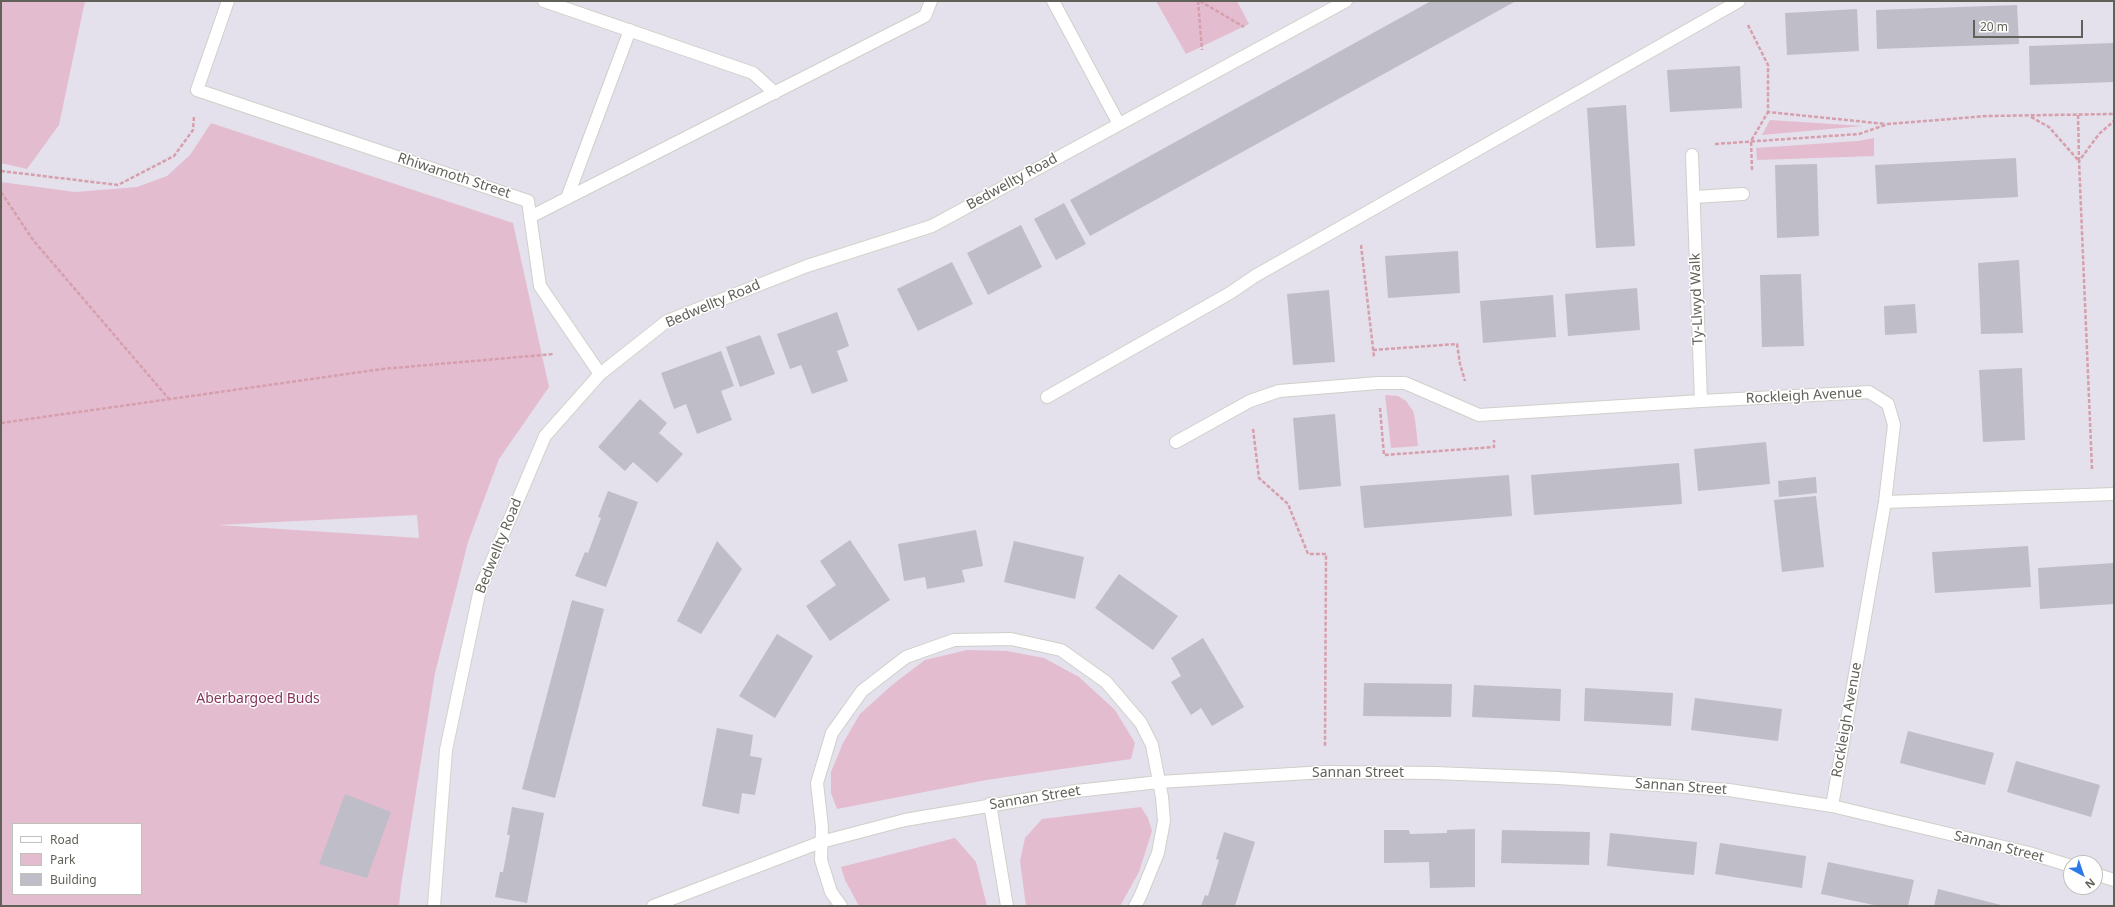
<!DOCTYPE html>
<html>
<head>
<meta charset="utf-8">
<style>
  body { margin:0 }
  #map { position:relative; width:2115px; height:907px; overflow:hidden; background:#e4e0ec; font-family:"Noto Sans",sans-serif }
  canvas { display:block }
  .frame { position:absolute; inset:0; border:2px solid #616159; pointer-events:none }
  .legend { position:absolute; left:12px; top:823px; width:130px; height:72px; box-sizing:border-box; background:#fff; border:1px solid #c0c0bd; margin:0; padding:5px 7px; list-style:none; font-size:12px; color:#616159 }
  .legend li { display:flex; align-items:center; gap:8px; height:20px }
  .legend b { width:20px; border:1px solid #c0c0bd }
  .north { position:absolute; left:2063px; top:855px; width:40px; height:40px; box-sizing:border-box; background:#fff; border:1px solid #c0c0bd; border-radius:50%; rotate:140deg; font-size:11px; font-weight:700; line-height:16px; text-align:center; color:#616159 }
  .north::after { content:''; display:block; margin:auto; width:14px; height:18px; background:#2b7ae8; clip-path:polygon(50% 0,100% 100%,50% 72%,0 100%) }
  .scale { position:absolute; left:1973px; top:20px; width:110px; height:18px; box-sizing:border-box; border:2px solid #616159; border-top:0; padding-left:5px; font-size:12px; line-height:14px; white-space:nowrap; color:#616159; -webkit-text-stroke:3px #fff; paint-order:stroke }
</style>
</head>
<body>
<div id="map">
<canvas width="2115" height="907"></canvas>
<div class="frame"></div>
<ul class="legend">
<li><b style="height:5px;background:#fff"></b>Road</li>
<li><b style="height:11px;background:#e4bcd0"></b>Park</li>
<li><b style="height:11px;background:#bfbdc7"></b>Building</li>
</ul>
<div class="north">N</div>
<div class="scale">20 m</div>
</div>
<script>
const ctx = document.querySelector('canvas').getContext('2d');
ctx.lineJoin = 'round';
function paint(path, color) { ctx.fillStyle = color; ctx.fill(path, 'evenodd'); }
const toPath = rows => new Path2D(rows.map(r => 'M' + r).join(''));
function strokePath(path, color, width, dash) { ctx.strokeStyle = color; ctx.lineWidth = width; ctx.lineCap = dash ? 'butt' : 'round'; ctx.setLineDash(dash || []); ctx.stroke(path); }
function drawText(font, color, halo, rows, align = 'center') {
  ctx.font = font + ' "Noto Sans",sans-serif'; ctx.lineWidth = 3; ctx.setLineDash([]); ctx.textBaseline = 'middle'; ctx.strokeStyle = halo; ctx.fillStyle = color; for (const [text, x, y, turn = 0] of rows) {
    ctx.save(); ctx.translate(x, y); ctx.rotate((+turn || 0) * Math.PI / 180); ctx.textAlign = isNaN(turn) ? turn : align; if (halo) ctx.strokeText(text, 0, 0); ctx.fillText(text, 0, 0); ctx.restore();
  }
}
const green = toPath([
  [1,1,85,1,59,125,27,169,1,163],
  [1156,1,1237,1,1249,24,1186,54],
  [1770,120,1863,126,1762,135],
  [211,123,513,223,549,387,499,459,468,542,435,673,401,886,399,906,1,906,1,182,75,192,137,187,167,176,190,155],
  [417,515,419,538,218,525],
  [13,824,141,824,141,894,13,894],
  [1874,138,1874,156,1757,160,1756,148,1858,141],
  [1385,395,1398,396,1406,401,1413,411,1415,419,1418,446,1391,448],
  [967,650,1007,651,1044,658,1079,677,1115,710,1135,743,1131,759,986,780,837,809,831,793,831,772,843,743,860,714,892,685,925,660],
  [1141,807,1148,818,1152,831,1139,872,1120,906,1026,906,1020,861,1025,838,1042,819],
  [955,838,976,862,987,906,859,906,845,880,841,867]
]);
const building = toPath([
  [1431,1,1516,1,1090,236,1070,200],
  [2017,5,2019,44,1877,49,1876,10],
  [1857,9,1859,51,1787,55,1785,13],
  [2114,43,2114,82,2030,85,2029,46],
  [1740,66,1742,108,1670,112,1667,70],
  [1626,105,1635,246,1596,248,1587,108],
  [2016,158,2018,197,1877,204,1875,165],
  [1817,164,1819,236,1777,238,1775,165],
  [1064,203,1086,244,1056,260,1034,219],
  [1021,225,1042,267,988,295,967,253],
  [1458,251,1460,293,1388,298,1385,256],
  [2019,260,2023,333,1981,334,1978,263],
  [952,262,973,304,918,331,897,289],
  [1801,274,1804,346,1762,347,1760,275],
  [1637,288,1640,330,1568,336,1565,294],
  [1329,290,1335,362,1293,365,1287,294],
  [1553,295,1556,337,1483,343,1480,301],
  [1915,304,1917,333,1885,335,1884,306],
  [837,312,849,346,837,351,848,381,812,394,801,365,790,369,777,334],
  [760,335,775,374,740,387,726,347],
  [721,351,734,386,721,391,732,420,697,434,686,404,674,409,661,373],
  [2022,368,2025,440,1983,442,1979,370],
  [640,399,667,423,659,433,683,454,657,483,633,462,625,471,598,447],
  [1335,414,1341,486,1299,490,1293,418],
  [1766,442,1770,484,1698,491,1694,449],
  [1679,463,1682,504,1534,515,1531,475],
  [1509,475,1512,516,1364,528,1360,486],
  [1816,477,1817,493,1779,497,1778,481],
  [608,491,638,502,606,587,575,576,585,552,588,553,601,518,598,517],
  [1816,496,1824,567,1782,572,1774,500],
  [976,530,983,566,962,570,965,582,927,589,925,577,904,581,898,544],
  [850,540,890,600,830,641,806,606,836,585,820,561],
  [717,541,742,569,701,634,677,621],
  [1014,541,1084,557,1075,599,1004,582],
  [2028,546,2031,587,1935,593,1932,552],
  [2114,563,2114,604,2040,609,2038,568],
  [1119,574,1178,616,1153,650,1095,608],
  [572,600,604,609,555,798,522,789],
  [777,634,813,656,775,718,739,696],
  [1203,638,1244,707,1212,726,1201,708,1191,715,1171,682,1181,676,1171,658],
  [1364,683,1452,684,1451,717,1363,716],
  [1474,685,1561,689,1560,721,1472,717],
  [1585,688,1673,693,1671,726,1584,721],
  [1695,698,1782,709,1778,741,1691,730],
  [717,728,753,735,750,756,762,758,755,795,742,793,739,814,702,806],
  [1908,731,1994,753,1985,785,1900,763],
  [2016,761,2100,785,2091,817,2007,792],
  [345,794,391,812,367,878,319,864],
  [512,807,544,813,527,903,495,897,500,872,503,872,510,835,507,835],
  [1475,829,1475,887,1430,888,1429,862,1384,863,1384,830,1409,830,1410,834,1447,833,1447,830],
  [1502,830,1590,832,1589,865,1501,863],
  [1224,832,1255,842,1235,906,1201,906,1205,895,1208,896,1219,860,1216,859],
  [1610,833,1697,842,1694,875,1607,866],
  [1720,843,1806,856,1802,888,1715,874],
  [1828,862,1914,880,1908,906,1879,906,1821,894],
  [1938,889,2001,905,2001,906,1934,906]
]);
const path = toPath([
  [1198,1,1202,50],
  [1200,1,1244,27],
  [1748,25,1768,65,1768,112,1886,124],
  [2031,117,2049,127,2079,161,2078,114],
  [1715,144,1859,134,1888,124,1987,116,2114,114],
  [1752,170,1751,141,1768,112],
  [1,171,118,185,174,156,193,130,194,116],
  [1,192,33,240,169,399],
  [1361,245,1374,357],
  [1373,350,1457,344,1460,364,1465,381],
  [1380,408,1384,455,1494,447,1494,440],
  [1,423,382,369,554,354],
  [1253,429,1259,478,1288,504,1308,554,1326,554,1325,747],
  [2092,469,2079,161,2099,134,2114,121]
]);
const service = toPath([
  [544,1,753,73,775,93],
  [567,198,630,30],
  [530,217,925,16,931,1],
  [1047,397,1230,293,1255,276,1739,1],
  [1176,442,1250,401,1279,391,1378,383,1405,383,1433,395]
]);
const minor = toPath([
  [228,1,197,90,528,201,540,286,600,374],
  [1053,1,1119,124],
  [1692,155,1701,401],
  [1694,197,1743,194],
  [1433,395,1479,415,1701,401,1869,392,1888,404,1894,425,1885,502,1832,806],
  [1885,502,2114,494],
  [990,804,1007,906],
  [2095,874,2114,880],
  [653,906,821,842,905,820,1076,791,1159,782,1325,772,1435,773,1558,778,1729,790,1832,806,2029,853,2071,866],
  [841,906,831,892,821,860,822,827,817,783,832,733,862,691,906,657,954,640,1011,639,1061,650,1106,682,1141,723,1152,745,1162,797,1164,821,1158,853,1140,897,1135,906]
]);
const secondary = toPath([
  [434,906,446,750,480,589,545,436,600,374,667,321,807,266,932,226,1346,1]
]);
const streetNames = [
  ["Rhiwamoth Street",454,176,18],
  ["Bedwellty Road",1012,182,-29],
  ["Ty-Llwyd Walk",1697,299,-92],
  ["Bedwellty Road",713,304,-23],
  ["Rockleigh Avenue",1804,396,-3],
  ["Bedwellty Road",499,546,-68],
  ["Rockleigh Avenue",1847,720,-80],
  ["Sannan Street",1358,773],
  ["Sannan Street",1681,787,4],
  ["Sannan Street",1035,798,-9],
  ["Sannan Street",1999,847,14]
];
const parkNames = [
  ["Aberbargoed Buds",258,699]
];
paint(green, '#e4bcd0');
paint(building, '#bfbdc7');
strokePath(service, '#cfd0c9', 14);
strokePath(minor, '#cfd0c9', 14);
strokePath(secondary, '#d3d4cb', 14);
strokePath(path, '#d69fac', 2.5, [4, 2]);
strokePath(service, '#fff', 12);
strokePath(minor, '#fff', 12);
strokePath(secondary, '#fff', 12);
drawText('14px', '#616159', '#fff', streetNames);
drawText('14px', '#853559', '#fff', parkNames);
</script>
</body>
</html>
